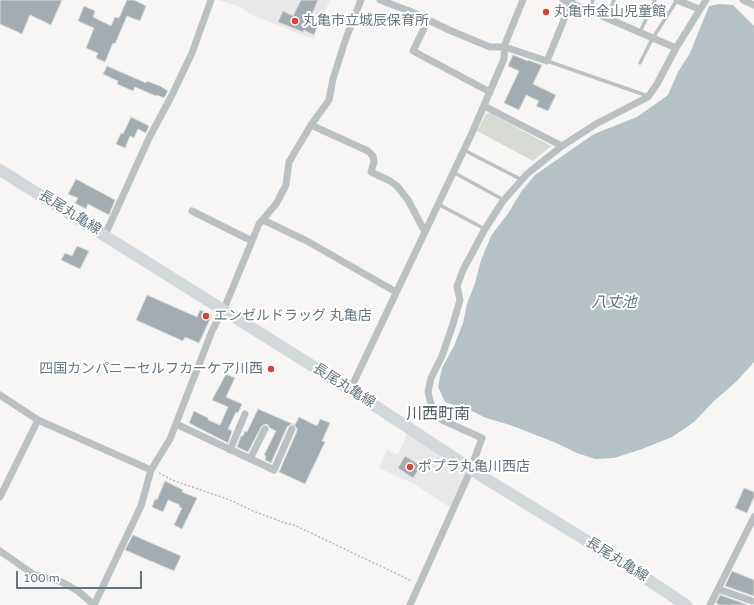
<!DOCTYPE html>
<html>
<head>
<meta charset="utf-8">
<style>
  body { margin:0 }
  #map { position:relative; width:754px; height:605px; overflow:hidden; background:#f7f6f4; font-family:"Varela Round",sans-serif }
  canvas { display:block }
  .scale { position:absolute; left:16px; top:571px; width:126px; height:18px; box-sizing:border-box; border:2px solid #64767d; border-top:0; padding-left:5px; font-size:12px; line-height:14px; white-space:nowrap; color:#64767d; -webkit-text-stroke:3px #fff; paint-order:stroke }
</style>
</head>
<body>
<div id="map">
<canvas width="754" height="605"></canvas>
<div class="scale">100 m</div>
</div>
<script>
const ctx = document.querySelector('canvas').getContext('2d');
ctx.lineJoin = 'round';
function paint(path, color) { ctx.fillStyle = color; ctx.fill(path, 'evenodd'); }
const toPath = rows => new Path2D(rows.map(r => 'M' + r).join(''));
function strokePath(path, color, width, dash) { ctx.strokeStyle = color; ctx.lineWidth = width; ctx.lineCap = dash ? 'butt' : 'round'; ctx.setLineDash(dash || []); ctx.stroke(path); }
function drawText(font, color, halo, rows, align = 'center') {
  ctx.font = font + ' "Varela Round","Noto Sans JP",sans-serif'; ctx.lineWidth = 4; ctx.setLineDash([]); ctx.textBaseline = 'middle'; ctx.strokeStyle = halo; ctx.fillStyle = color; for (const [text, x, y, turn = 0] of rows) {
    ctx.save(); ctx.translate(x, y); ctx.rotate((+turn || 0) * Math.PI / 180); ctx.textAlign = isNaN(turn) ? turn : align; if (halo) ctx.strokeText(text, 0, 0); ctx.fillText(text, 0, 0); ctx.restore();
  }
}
const built = toPath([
  [219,0,330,0,313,39,250,14,241,7],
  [408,432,467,471,451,508,416,485,379,468,387,450,398,455]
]);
const green = toPath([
  [490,113,551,146,533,161,477,131,486,114]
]);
const water = toPath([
  [720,4,733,5,754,26,754,362,737,381,714,401,694,422,672,437,642,449,614,458,595,459,577,453,554,442,510,425,486,418,470,410,445,402,438,387,442,368,454,346,463,323,467,304,475,283,481,260,491,236,509,212,521,192,535,175,594,134,637,117,668,95,678,72,690,53,709,6]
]);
const building = toPath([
  [0,0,62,0,51,25,30,15,22,34,0,24,0,0],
  [127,0,134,0,146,6,140,21,127,16,115,44,113,43,105,62,96,58,98,53,86,48,94,28,78,21,84,6,95,11,93,17,111,26,115,17,119,18,127,0],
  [301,0,318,0,308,23,317,27,314,35,304,30,303,32,278,22,283,11,293,16,301,0],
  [513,55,528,61,528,60,542,65,533,84,556,95,548,111,536,106,539,101,526,95,519,110,504,103,519,71,508,66,513,55],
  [107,66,146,83,147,81,160,86,168,91,164,98,157,95,156,96,135,87,133,91,117,84,118,81,103,74,107,66],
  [131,117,149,126,146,133,138,129,134,138,130,136,125,148,116,144,121,133,123,134,131,117],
  [76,179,115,200,109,215,88,204,86,209,75,203,78,198,68,194,76,179],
  [77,246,89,251,80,269,61,260,65,253,72,256,77,246],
  [147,295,197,317,200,310,212,315,199,343,185,337,183,341,136,320,147,295],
  [226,374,235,378,226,397,242,404,238,413,236,412,228,429,232,431,228,443,189,423,194,411,208,418,208,420,220,425,228,407,212,400,226,374],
  [258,409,295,425,299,417,317,426,320,419,330,423,322,441,325,442,305,484,279,472,297,431,297,428,294,425,291,424,287,427,271,463,265,460,266,456,264,455,276,431,270,428,267,424,263,425,261,427,248,452,237,447,241,436,243,436,245,431,247,432,258,409],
  [405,456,421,466,413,478,398,468,405,456],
  [165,481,183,490,182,492,197,498,182,529,174,525,182,508,179,507,180,505,168,500,163,512,152,507,155,499,157,500,165,481],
  [744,488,754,492,754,497,747,513,735,508,744,488],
  [133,535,181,556,174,571,125,550,133,535],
  [732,571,754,580,754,596,725,586,732,571],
  [720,595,748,605,720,605,716,603,720,595]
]);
const path = toPath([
  [159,473,172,480,230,500,253,511,288,524,292,524,412,581]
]);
const lane = toPath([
  [589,10,593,0],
  [607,18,614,0],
  [640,32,655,0],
  [547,61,648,96],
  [640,63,651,41,677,0],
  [464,150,522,180],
  [453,172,504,200],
  [438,204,485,229]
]);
const street = toPath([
  [380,0,412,12,449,30,490,47,505,47,547,61,572,0],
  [563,0,595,13,676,48],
  [677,0,699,9],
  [743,0,754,5],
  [428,20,413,51,490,92],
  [484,106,562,146],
  [311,125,368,151,373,156,374,162,371,172,390,181,397,186,408,200,425,232],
  [192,211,252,241],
  [263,220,307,241,396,292],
  [105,235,150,136,171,97,192,53,211,0],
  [350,390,472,133,504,59,505,44,523,0],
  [0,395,38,420,151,470],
  [176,424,274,470,292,429],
  [230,450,245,414],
  [250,459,265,429],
  [0,497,38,420],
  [0,551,33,574,62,582,78,591,94,605],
  [718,589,752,601],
  [94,605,141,506,151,470,170,439,212,331,226,304,259,224,276,204,286,185,289,162,311,125,329,100,333,79,345,41,361,0],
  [410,605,469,474,482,438,442,420,432,408,428,392,431,378,442,356,453,324,460,300,457,286,463,270,485,229,503,201,527,174,562,146,596,124,648,97,657,84,676,48,706,0],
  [710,605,754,517]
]);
const primary = toPath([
  [0,170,354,392,488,480,623,563,686,605]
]);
const markers = [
  [546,12,4,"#d54436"],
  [295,21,4,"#d54436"],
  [206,316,4,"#d54436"],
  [271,369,4,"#d54436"],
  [410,467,4,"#d54436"]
];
const poiNames = [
  ["丸亀市金山児童館",554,12],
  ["丸亀市立城辰保育所",303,21],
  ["エンゼルドラッグ 丸亀店",214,316],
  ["四国カンパニーセルフカーケア川西",263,369,"right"],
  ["ポプラ丸亀川西店",418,467]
];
const streetNames = [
  ["長尾丸亀線",70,213,32],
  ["長尾丸亀線",344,386,32],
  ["長尾丸亀線",617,560,32]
];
const waterNames = [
  ["八丈池",614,303]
];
const quarterNames = [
  ["川西町南",438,415]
];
paint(built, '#e7e8e7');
paint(green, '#d7dbd3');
paint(water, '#b5c2c5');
paint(building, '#a3adb1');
strokePath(building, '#d8d8d6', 1);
strokePath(path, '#b6babc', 1.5, [2, 2]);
strokePath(lane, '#bbc1c3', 3.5);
strokePath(street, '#bbc1c3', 7);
strokePath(primary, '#d3d8da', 12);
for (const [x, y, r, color] of markers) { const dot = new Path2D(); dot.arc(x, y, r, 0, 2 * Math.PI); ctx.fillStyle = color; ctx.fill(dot); strokePath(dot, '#fff', 1.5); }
drawText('14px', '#64767d', '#fff', poiNames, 'left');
drawText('14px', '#64767d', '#fff', streetNames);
drawText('italic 15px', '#5f7578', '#fff', waterNames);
drawText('16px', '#556368', '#fff', quarterNames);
</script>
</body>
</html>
